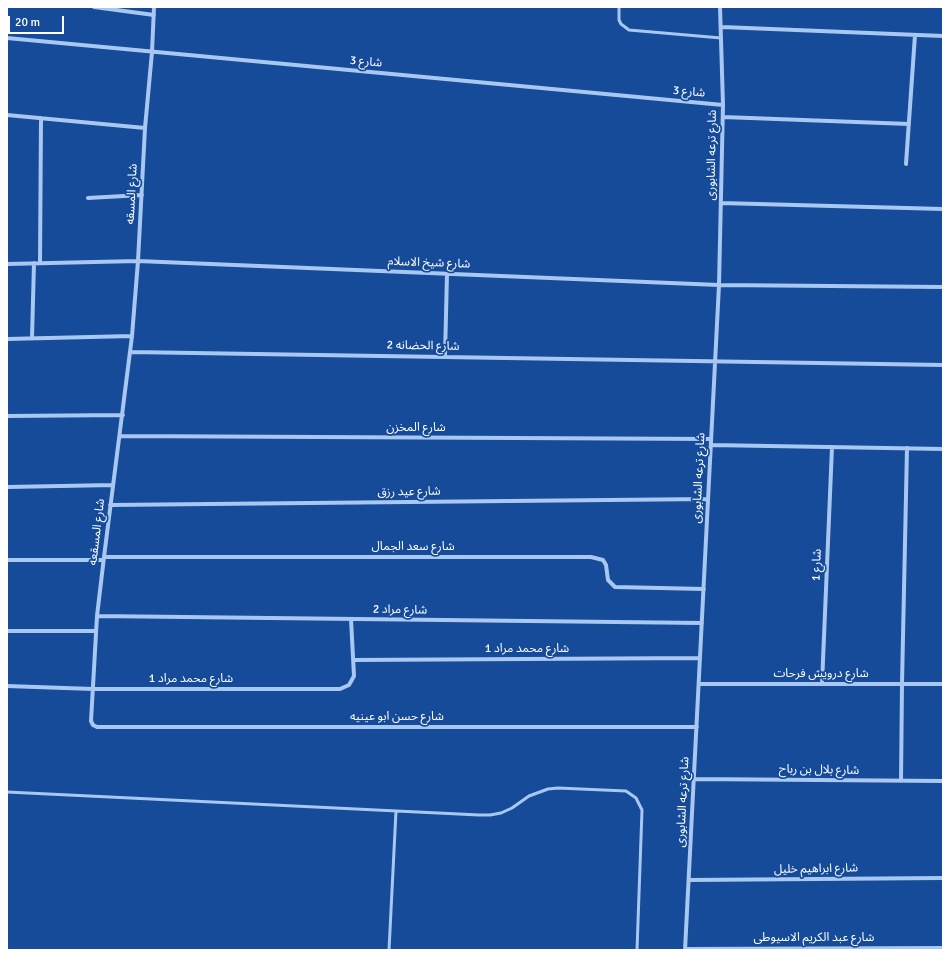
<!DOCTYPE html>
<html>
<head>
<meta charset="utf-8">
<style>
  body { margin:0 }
  #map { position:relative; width:950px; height:957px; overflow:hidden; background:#154b99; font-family:Signika,sans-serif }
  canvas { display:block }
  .frame { position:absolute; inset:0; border:8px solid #fff; pointer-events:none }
  .scale { position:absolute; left:8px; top:16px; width:56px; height:18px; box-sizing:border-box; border:2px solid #fff; border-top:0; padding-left:5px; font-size:12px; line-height:14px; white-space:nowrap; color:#fff; -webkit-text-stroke:3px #154b99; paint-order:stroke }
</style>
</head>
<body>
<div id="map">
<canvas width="950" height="957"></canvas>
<div class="frame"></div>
<div class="scale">20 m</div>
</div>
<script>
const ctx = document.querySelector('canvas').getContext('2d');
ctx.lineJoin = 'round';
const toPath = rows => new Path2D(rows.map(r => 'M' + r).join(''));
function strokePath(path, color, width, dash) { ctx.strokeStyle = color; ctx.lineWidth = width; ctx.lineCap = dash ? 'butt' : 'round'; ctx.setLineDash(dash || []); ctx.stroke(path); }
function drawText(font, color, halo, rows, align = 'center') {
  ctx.font = font + ' Signika,"Noto Sans Arabic",sans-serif'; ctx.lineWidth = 3.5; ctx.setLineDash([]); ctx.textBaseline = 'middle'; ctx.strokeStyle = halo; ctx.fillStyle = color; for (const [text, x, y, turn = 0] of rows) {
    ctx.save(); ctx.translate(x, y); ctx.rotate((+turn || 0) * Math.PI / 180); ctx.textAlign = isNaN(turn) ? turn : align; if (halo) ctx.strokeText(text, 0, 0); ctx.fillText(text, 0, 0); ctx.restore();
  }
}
const lane = toPath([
  [619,7,619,20,621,24,629,30,721,38],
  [7,792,479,815,490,815,501,813,512,808,529,796,548,789,558,788,626,791,636,798,642,810,637,950],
  [389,950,396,811]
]);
const street = toPath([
  [94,7,154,15],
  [154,7,152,52,145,128,138,261,132,336,104,557,97,616,91,721,93,725,97,727,697,727],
  [722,27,943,36],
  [7,38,723,105],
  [7,115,145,128],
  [723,117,909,124],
  [906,164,915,35],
  [88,198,142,195],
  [721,203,943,209],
  [40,263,41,118],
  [7,264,138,261,719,285,943,287],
  [32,338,34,263],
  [7,339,132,336],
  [131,352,943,365],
  [445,356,447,274],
  [7,416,123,415],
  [120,436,711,439],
  [711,445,943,449],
  [7,487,113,485],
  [110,505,708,499],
  [104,557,591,557,603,560,606,565,608,580,615,587,704,589],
  [7,560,103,560],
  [97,616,702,623],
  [7,631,96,631],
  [353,660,700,658],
  [699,684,943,684],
  [822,684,832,447],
  [7,686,93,689,340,689,349,685,354,676,351,619],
  [694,779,943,781],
  [901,781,902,684,907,448],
  [689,880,943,878],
  [685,949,943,948],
  [685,950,719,285,723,105,720,7]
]);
const streetNames = [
  ["شارع 3",366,62,5],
  ["شارع 3",689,92,5],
  ["شارع ترعه الشابورى",712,155,-89],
  ["شارع المسقه",132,194,-87],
  ["شارع شيخ الاسلام",429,263,2],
  ["شارع الحضانه 2",423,346,1],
  ["شارع المخزن",416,428],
  ["شارع ترعه الشابورى",699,478,-87],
  ["شارع عيد رزق",409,492,-1],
  ["شارع المسقعه",97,532,-83],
  ["شارع سعد الجمال",413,547],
  ["شارع 1",817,565,-88],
  ["شارع مراد 2",400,610,1],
  ["شارع محمد مراد 1",527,649],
  ["شارع درويش فرحات",821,674],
  ["شارع محمد مراد 1",191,679],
  ["شارع حسن ابو عينيه",397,717],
  ["شارع بلال بن رباح",819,770,1],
  ["شارع ترعه الشابورى",683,802,-87],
  ["شارع ابراهيم خليل",816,869,-1],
  ["شارع عبد الكريم الاسيوطى",814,938]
];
strokePath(lane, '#a8c8f2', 3);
strokePath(street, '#a8c8f2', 4);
drawText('12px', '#fff', '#154b99', streetNames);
</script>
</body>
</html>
